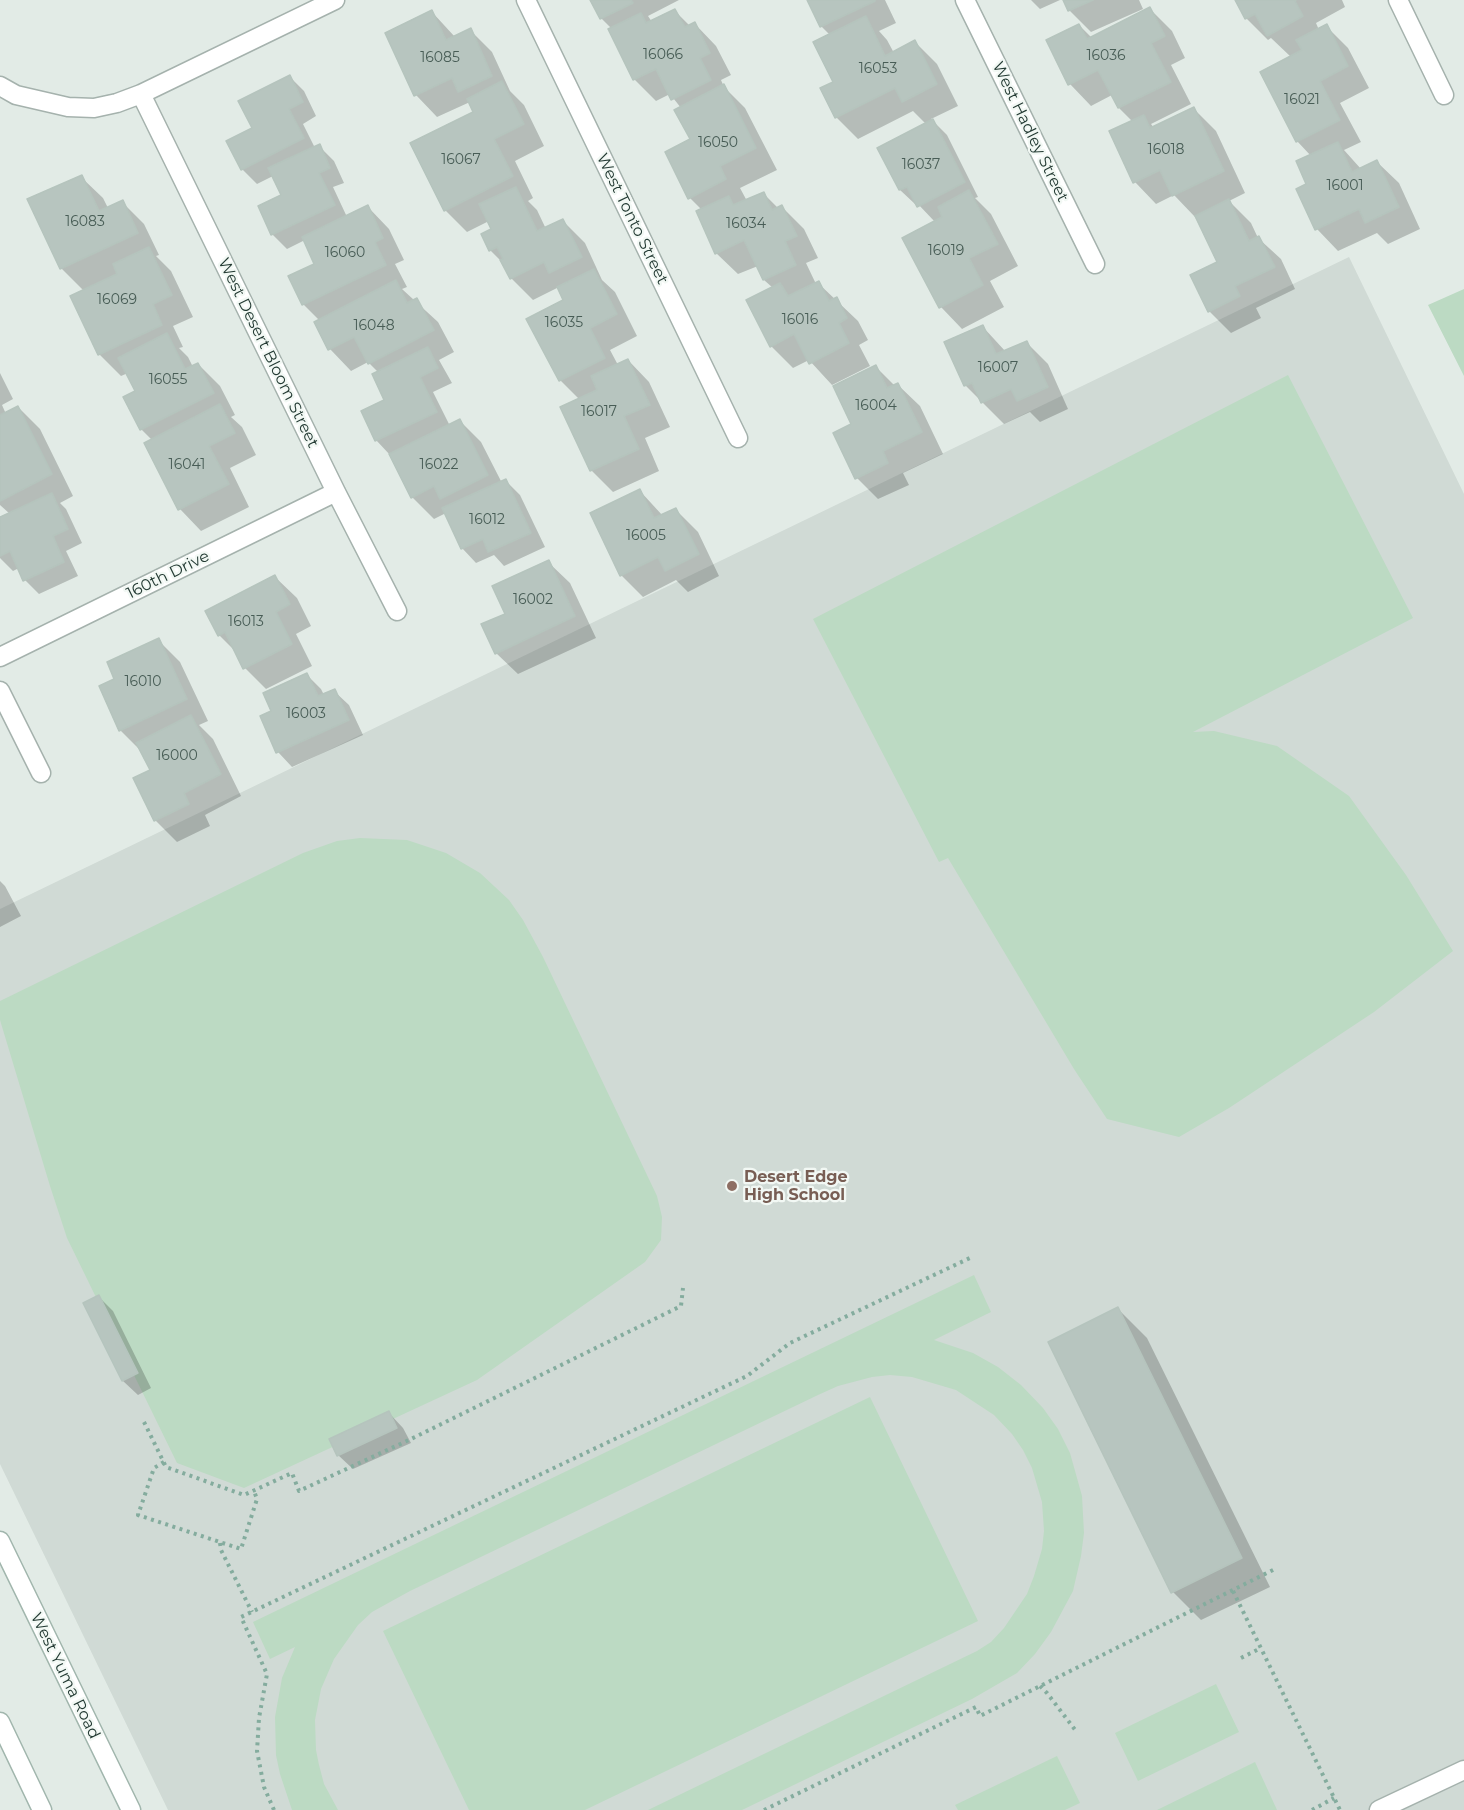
<!DOCTYPE html>
<html>
<head>
<meta charset="utf-8">
<style>
  body { margin:0 }
  canvas { display:block; background:#e2ebe6 }
</style>
</head>
<body>
<canvas width="1464" height="1810"></canvas>
<script>
const ctx = document.querySelector('canvas').getContext('2d');
ctx.lineJoin = 'round';
function paint(path, color) { ctx.fillStyle = color; ctx.fill(path, 'evenodd'); }
const toPath = rows => new Path2D(rows.map(r => 'M' + r).join(''));
function strokePath(path, color, width, dash) { ctx.strokeStyle = color; ctx.lineWidth = width; ctx.lineCap = dash ? 'butt' : 'round'; ctx.setLineDash(dash || []); ctx.stroke(path); }
function drawText(font, color, halo, rows, align = 'center') {
  ctx.font = font + ' Montserrat,sans-serif'; ctx.lineWidth = 4.5; ctx.setLineDash([]); ctx.textBaseline = 'middle'; ctx.strokeStyle = halo; ctx.fillStyle = color; for (const [text, x, y, turn = 0] of rows) {
    ctx.save(); ctx.translate(x, y); ctx.rotate((+turn || 0) * Math.PI / 180); ctx.textAlign = isNaN(turn) ? turn : align; if (halo) ctx.strokeText(text, 0, 0); ctx.fillText(text, 0, 0); ctx.restore();
  }
}
const built = toPath([
  [1349,257,1464,494,1464,1810,168,1810,0,1464,0,909]
]);
const green = toPath([
  [1464,289,1464,376,1428,305],
  [1288,375,1413,618,1193,732,1214,731,1277,746,1349,796,1406,875,1453,951,1374,1012,1229,1108,1179,1137,1107,1119,1074,1069,948,858,939,862,813,619],
  [360,838,407,840,446,853,480,873,509,900,523,920,543,957,657,1196,662,1217,661,1240,645,1262,477,1380,244,1488,177,1463,67,1238,50,1186,0,1020,0,1001,303,853,337,841],
  [974,1275,991,1312,934,1340,973,1353,998,1367,1021,1385,1043,1408,1058,1429,1070,1453,1082,1496,1084,1533,1081,1556,1073,1591,1051,1632,1035,1654,1017,1673,972,1699,742,1810,648,1810,977,1651,991,1642,1004,1628,1027,1594,1034,1576,1042,1549,1044,1531,1042,1502,1032,1468,1023,1450,1012,1434,994,1415,956,1390,912,1377,890,1375,872,1377,838,1386,818,1395,410,1591,372,1612,358,1625,334,1659,321,1689,315,1720,316,1750,319,1765,324,1784,338,1810,292,1810,280,1774,276,1755,275,1717,282,1678,295,1647,270,1659,253,1622],
  [870,1397,978,1621,585,1810,469,1810,383,1631],
  [1216,1684,1239,1732,1138,1781,1115,1733],
  [1057,1756,1080,1803,1065,1810,958,1810,955,1805],
  [1255,1762,1277,1810,1157,1810]
]);
const shadow = toPath([
  [592,0,679,0,648,16,652,22,675,11,690,26,695,24,716,46,731,75,721,80,724,87,745,108,777,170,740,188,747,201,763,193,778,208,782,207,804,229,818,258,806,263,816,284,818,283,858,321,868,340,859,345,870,366,832,385,809,360,793,368,771,346,773,288,764,280,758,266,738,274,716,253,702,210,690,198,692,140,681,108,670,94,656,101,634,79,610,30,612,29,601,18],
  [809,0,885,0,896,23,879,31,887,40,894,53,915,42,937,64,958,106,931,119,947,135,978,197,975,198,991,214,1018,266,990,281,1004,307,962,329,941,307,935,222,917,203,915,204,900,190,879,149,926,124,913,111,858,139,836,117,830,35,821,26],
  [1031,0,1060,0,1040,9],
  [1065,0,1139,0,1143,9,1091,32,1070,11],
  [1237,0,1342,0,1345,7,1316,23,1319,30,1326,26,1348,48,1369,88,1340,103,1361,142,1344,150,1361,169,1377,162,1399,183,1420,229,1388,244,1377,233,1338,251,1317,229,1298,189,1308,185,1311,156,1297,141,1262,72,1291,57,1271,38,1268,40,1246,18],
  [1150,9,1172,31,1185,58,1171,65,1191,104,1151,124,1154,128,1194,109,1216,131,1245,193,1229,201,1251,223,1258,238,1281,259,1295,289,1256,308,1261,318,1231,333,1209,311,1219,262,1195,217,1174,195,1156,204,1135,182,1133,122,1119,108,1112,95,1091,106,1070,84,1079,25,1092,38],
  [432,12,455,37,470,30,492,52,510,91,524,105,544,146,515,161,533,198,528,201,537,210,546,229,563,221,585,243,602,280,615,292,637,336,610,350,618,365,628,360,649,382,670,427,645,438,659,471,613,492,591,470,580,400,560,380,566,300,559,287,533,300,511,278,504,264,490,250,483,235,493,230,489,221,467,232,445,210,475,112,470,102,437,117,416,95],
  [290,77,304,91,316,116,303,124,315,148,319,146,334,161,344,183,333,187,347,217,368,207,389,229,404,260,395,264,407,287,402,289,438,322,454,352,439,360,452,383,433,392,450,426,460,421,481,442,502,483,506,481,520,495,545,547,504,566,494,555,476,563,462,548,446,513,434,519,412,497,390,455,376,440,386,401,378,372,368,362,351,371,330,349,320,321,303,304,316,264,305,240,287,249,272,234,283,196,273,176,257,184,242,169,228,141,254,128],
  [81,177,103,198,108,208,122,202,144,224,159,255,156,256,171,271,193,317,173,326,183,347,179,348,188,357,193,367,198,364,220,386,235,415,231,417,242,427,256,455,230,468,249,507,201,531,180,509,152,440,141,429,137,392,128,373,121,376,100,355,72,297,84,291,61,268],
  [983,327,1006,352,1027,343,1048,364,1068,409,1040,422,1030,412,1004,424,965,385],
  [876,367,895,386,898,385,920,406,943,454,903,473,909,485,878,499,857,478,853,425],
  [0,373,13,399,2,405,6,414,18,407,40,429,73,496,60,503,66,509,82,543,66,551,78,576,39,594,25,580,19,568,13,571,0,558,0,519,10,514,0,505],
  [640,491,663,516,676,510,698,532,719,576,688,592,676,580,643,597,621,575],
  [548,562,570,583,596,638,518,674,496,653,507,615],
  [275,577,297,598,311,626,296,634,312,666,266,689,245,668,238,654,219,635],
  [158,640,180,662,208,721,199,725,213,739,241,796,205,815,210,826,177,842,155,820,152,771,142,752,120,730,116,680],
  [307,675,321,689,324,695,334,691,349,705,363,735,292,767,278,752,262,717,273,712],
  [0,881,5,886,21,916,0,927],
  [99,1297,113,1311,151,1388,138,1395,123,1381,85,1304],
  [1118,1309,1147,1338,1270,1587,1201,1620,1173,1592],
  [389,1413,403,1428,411,1443,353,1469,338,1455]
]);
const building = toPath([
  [590,0,631,0,633,3,600,19,590,0],
  [807,0,875,0,875,1,820,27,807,0],
  [1063,0,1093,0,1068,11,1063,0],
  [1235,0,1296,0,1295,1,1303,16,1267,36,1255,14,1245,19,1235,0],
  [1150,7,1165,36,1151,43,1171,82,1118,108,1098,70,1068,85,1046,40,1079,24,1087,39,1150,7],
  [675,9,685,27,695,22,710,53,700,58,711,80,671,100,656,69,633,80,608,29,641,13,646,23,675,9],
  [432,10,446,40,471,28,492,76,458,92,452,78,414,96,385,33,432,10],
  [866,16,885,56,915,40,937,84,902,102,895,88,835,118,820,88,833,82,813,42,866,16],
  [1327,24,1348,66,1320,81,1340,120,1296,142,1260,72,1302,50,1296,40,1327,24],
  [290,75,303,102,289,109,304,138,241,170,226,141,252,128,238,101,290,75],
  [502,81,524,124,494,139,513,176,444,211,410,143,473,112,467,99,502,81],
  [724,84,756,148,720,166,726,179,688,199,665,152,690,139,674,110,724,84],
  [1194,107,1224,171,1172,196,1160,170,1133,183,1109,131,1144,115,1150,128,1194,107],
  [933,119,965,182,917,207,907,187,899,190,877,148,933,119],
  [1338,142,1352,172,1377,160,1399,207,1365,223,1359,209,1315,230,1296,189,1306,184,1296,161,1338,142],
  [320,144,330,168,319,173,335,205,271,235,258,206,281,195,268,168,320,144],
  [82,175,99,211,123,200,138,233,60,269,27,199,82,175],
  [516,187,537,231,563,219,582,257,549,273,544,262,510,279,500,260,503,259,497,247,489,251,481,234,491,229,479,204,516,187],
  [969,190,998,244,969,258,983,285,939,308,902,238,942,217,938,207,969,190],
  [764,192,772,210,782,205,797,236,785,241,796,265,763,280,744,240,715,254,696,211,729,196,733,205,764,192],
  [1229,199,1249,241,1259,236,1275,267,1235,286,1240,296,1208,312,1190,275,1217,262,1195,216,1229,199],
  [368,205,383,238,375,242,386,265,302,305,288,276,314,264,302,237,368,205],
  [149,247,172,295,153,304,162,325,98,355,70,296,117,274,113,264,149,247],
  [594,269,617,314,590,328,605,358,559,381,526,319,563,300,557,287,594,269],
  [396,280,407,303,417,298,434,330,368,364,354,337,328,350,314,322,396,280],
  [819,281,829,301,837,297,847,318,839,323,849,343,809,364,794,334,770,347,746,300,780,283,788,296,819,281],
  [983,325,996,354,1027,341,1048,387,1017,401,1011,389,981,403,972,383,964,386,944,342,983,325],
  [167,333,185,369,198,363,214,393,140,430,123,397,135,391,118,358,167,333],
  [428,347,438,368,420,377,437,412,375,441,361,411,384,400,372,374,428,347],
  [628,359,650,405,624,416,639,449,590,471,560,407,597,390,591,376,628,359],
  [876,365,887,388,898,383,922,432,883,451,888,463,855,479,833,433,851,424,833,386,876,365],
  [220,404,235,433,209,446,229,484,178,510,144,443,220,404],
  [18,406,52,474,0,501,0,415,18,406],
  [460,419,488,475,440,499,434,486,411,498,389,454,460,419],
  [506,479,531,533,488,552,483,539,461,549,442,508,506,479],
  [640,489,654,518,676,508,699,554,665,571,658,557,620,576,590,513,640,489],
  [52,493,68,529,53,536,64,562,23,581,10,551,0,556,0,517,52,493],
  [549,560,575,616,495,654,481,624,505,614,492,586,549,560],
  [275,575,290,604,276,612,292,644,243,669,225,632,218,636,205,611,275,575],
  [159,638,187,699,119,731,99,686,114,679,107,662,159,638],
  [307,673,318,696,335,689,349,720,276,753,260,716,271,711,263,693,307,673],
  [191,715,221,774,184,793,189,804,154,821,133,778,150,770,136,743,191,715],
  [99,1295,138,1373,122,1381,83,1303,99,1295],
  [1118,1307,1242,1558,1171,1593,1048,1342,1118,1307],
  [389,1411,397,1428,337,1456,329,1439,389,1411]
]);
const path = toPath([
  [144,1422,166,1467,244,1495,292,1473,299,1491,411,1439,681,1306,683,1288],
  [164,1462,154,1468,138,1515,241,1549,257,1499,254,1491],
  [220,1543,221,1550,252,1612],
  [1233,1591,1340,1810],
  [1241,1658,1261,1648],
  [1040,1686,1047,1693,1076,1731],
  [274,1810,264,1787,257,1751,259,1718,267,1674,241,1617,747,1376,790,1343,972,1257],
  [764,1810,976,1707,980,1716,1277,1568],
  [1312,1810,1334,1798]
]);
const service = toPath([
  [1379,1810,1464,1770]
]);
const minor = toPath([
  [526,0,738,438],
  [965,0,1095,264],
  [1398,0,1444,95],
  [0,86,16,95,68,107,94,108,117,103,141,94,335,0],
  [141,94,336,492,397,611],
  [0,657,336,492],
  [0,691,41,773]
]);
const secondary = toPath([
  [0,1541,131,1810],
  [0,1722,42,1810]
]);
const markers = [
  [732,1186,6,"#8d6e63"]
];
const numberNames = [
  ["16066",663,55],
  ["16036",1106,56],
  ["16085",440,58],
  ["16053",878,69],
  ["16021",1302,100],
  ["16050",718,143],
  ["16018",1166,150],
  ["16067",461,160],
  ["16037",921,165],
  ["16001",1345,186],
  ["16083",85,222],
  ["16034",746,224],
  ["16019",946,251],
  ["16060",345,253],
  ["16069",117,300],
  ["16016",800,320],
  ["16035",564,323],
  ["16048",374,326],
  ["16007",998,368],
  ["16055",168,380],
  ["16004",876,406],
  ["16017",599,412],
  ["16041",187,465],
  ["16022",439,465],
  ["16012",487,520],
  ["16005",646,536],
  ["16002",533,600],
  ["16013",246,622],
  ["16010",143,682],
  ["16003",306,714],
  ["16000",177,756]
];
const streetNames = [
  ["West Hadley Street",1030,132,64],
  ["West Tonto Street",632,219,64],
  ["West Desert Bloom Street",268,353,64],
  ["160th Drive",168,575,-26],
  ["West Yuma Road",65,1676,64]
];
const educationNames = [
  ["Desert Edge",744,1177],
  ["High School",744,1195]
];
paint(built, '#d0dad5');
paint(green, '#bcdac3');
paint(shadow, '#0003');
paint(building, '#b7c5bf');
strokePath(building, '#b5c4bd', 1.5);
strokePath(service, '#a5b2ad', 21);
strokePath(minor, '#a5b2ad', 21);
strokePath(secondary, '#a1b6ad', 21);
strokePath(path, '#84ac9e', 4, [3, 4.5]);
strokePath(service, '#fff', 18);
strokePath(minor, '#fff', 18);
strokePath(secondary, '#fff', 18);
for (const [x, y, r, color] of markers) { const dot = new Path2D(); dot.arc(x, y, r, 0, 2 * Math.PI); ctx.fillStyle = color; ctx.fill(dot); strokePath(dot, '#f2f8f4', 2); }
drawText('14px', '#485d56', null, numberNames);
drawText('16px', '#233a33', '#f2f8f4', streetNames);
drawText('bold 16px', '#785e54', '#f2f8f4', educationNames, 'left');
</script>
</body>
</html>
